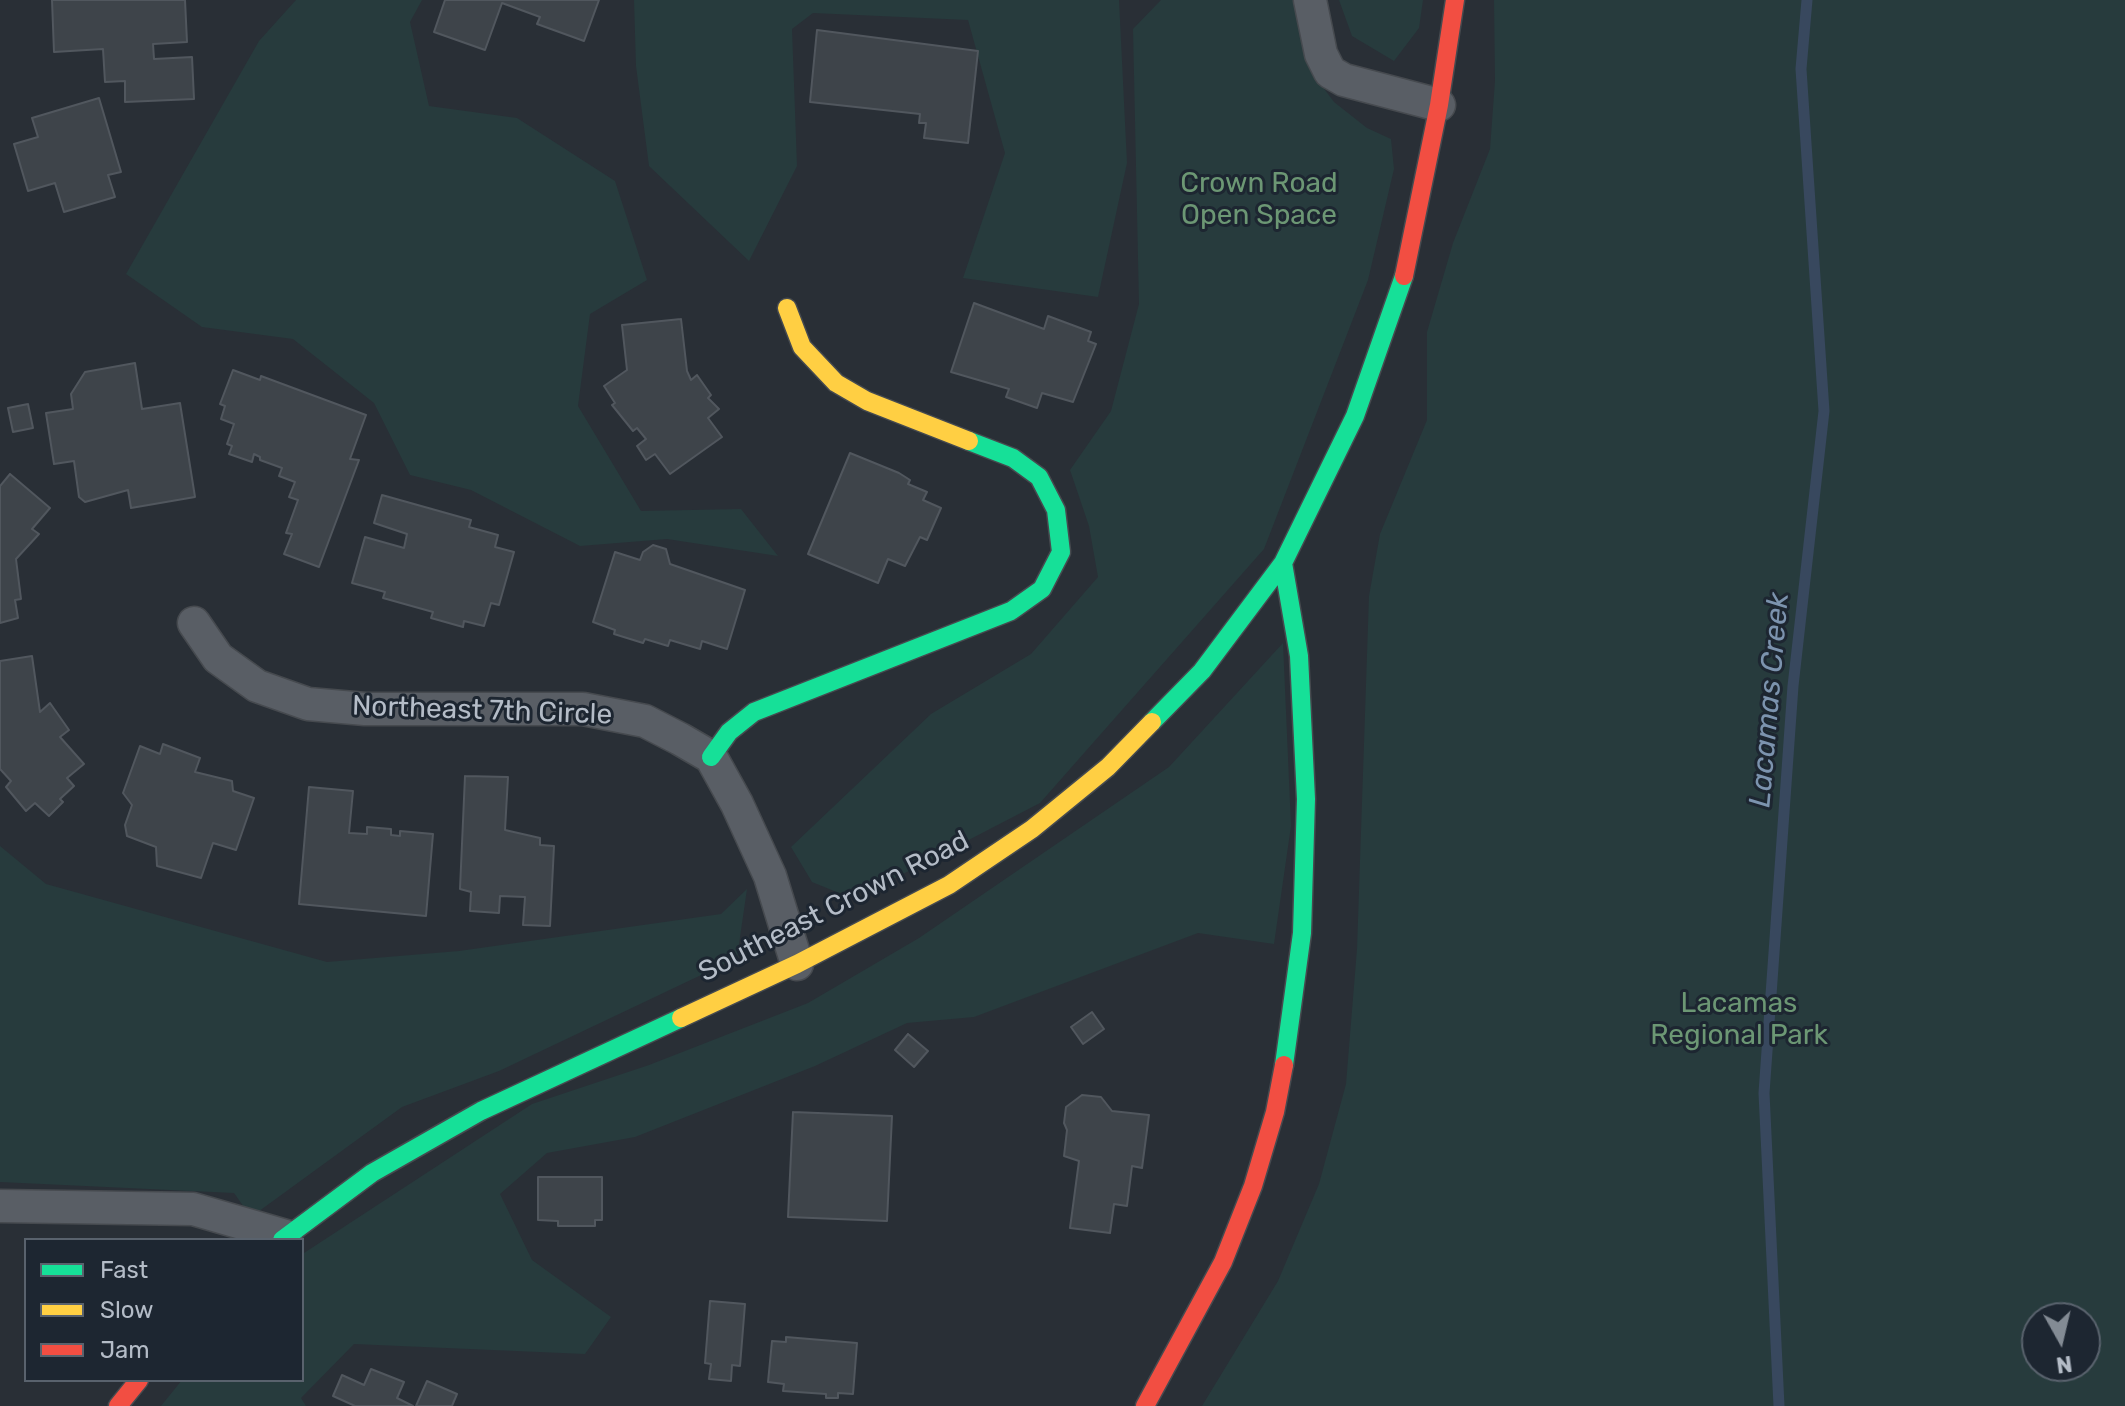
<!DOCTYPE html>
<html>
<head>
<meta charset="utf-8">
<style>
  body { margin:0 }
  #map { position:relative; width:2125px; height:1406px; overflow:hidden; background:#292f36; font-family:Rubik,sans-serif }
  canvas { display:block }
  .legend { position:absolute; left:24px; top:1238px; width:280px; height:144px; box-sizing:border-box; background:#1d2631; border:2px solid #59626d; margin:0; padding:10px 14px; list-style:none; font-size:24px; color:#b4bcc7 }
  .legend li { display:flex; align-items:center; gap:16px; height:40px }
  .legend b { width:40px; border:2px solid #59626d }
  .north { position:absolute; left:2021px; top:1302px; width:80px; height:80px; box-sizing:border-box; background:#1d2631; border:2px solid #59626d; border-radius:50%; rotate:172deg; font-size:22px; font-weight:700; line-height:32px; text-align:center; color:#b4bcc7 }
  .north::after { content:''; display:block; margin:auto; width:28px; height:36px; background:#838b94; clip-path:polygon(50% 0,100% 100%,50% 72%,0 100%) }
</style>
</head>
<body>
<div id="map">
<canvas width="2125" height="1406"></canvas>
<ul class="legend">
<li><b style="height:10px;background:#16e098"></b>Fast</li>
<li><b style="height:10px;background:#ffcf43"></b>Slow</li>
<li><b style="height:10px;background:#f24e42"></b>Jam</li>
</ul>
<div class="north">N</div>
</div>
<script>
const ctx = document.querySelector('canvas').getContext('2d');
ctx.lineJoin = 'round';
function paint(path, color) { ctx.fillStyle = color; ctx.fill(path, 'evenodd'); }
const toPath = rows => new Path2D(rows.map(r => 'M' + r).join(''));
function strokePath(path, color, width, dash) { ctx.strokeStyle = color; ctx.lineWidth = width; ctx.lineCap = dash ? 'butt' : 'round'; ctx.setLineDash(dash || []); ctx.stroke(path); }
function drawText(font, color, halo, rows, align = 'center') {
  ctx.font = font + ' Rubik,sans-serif'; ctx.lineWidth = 6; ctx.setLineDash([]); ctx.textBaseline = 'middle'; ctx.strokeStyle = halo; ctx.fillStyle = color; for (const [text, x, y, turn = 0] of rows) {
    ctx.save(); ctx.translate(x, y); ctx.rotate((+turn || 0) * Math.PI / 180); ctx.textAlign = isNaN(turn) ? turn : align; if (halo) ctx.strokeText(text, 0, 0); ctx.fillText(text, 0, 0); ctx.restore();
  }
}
const green = toPath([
  [296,0,422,0,410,22,429,106,517,118,615,181,647,280,590,314,578,406,641,511,741,509,778,556,667,539,580,546,471,490,410,475,374,403,293,339,202,327,126,274,259,41],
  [634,0,1119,0,1127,163,1098,297,963,278,1005,153,968,20,813,13,792,29,797,166,749,261,649,166,636,66],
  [1161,0,1298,0,1306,47,1322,86,1334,102,1367,128,1391,139,1394,169,1368,280,1264,549,1040,803,876,888,839,893,812,882,791,847,931,714,1031,654,1098,577,1089,526,1070,470,1111,411,1139,304,1133,29],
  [1339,0,1423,0,1419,28,1394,61,1352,36],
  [1494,0,2125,0,2125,1406,1202,1406,1278,1281,1319,1184,1346,1084,1357,949,1369,596,1380,534,1427,420,1427,332,1453,243,1490,149,1495,81],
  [2037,1318,2085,1318,2085,1366,2037,1366],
  [1283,643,1291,826,1274,944,1198,933,974,1017,907,1023,815,1066,635,1137,547,1153,500,1194,532,1260,611,1317,585,1354,354,1344,301,1398,306,1406,161,1406,182,1380,302,1380,304,1253,532,1104,649,1065,808,1003,919,938,1169,767],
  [0,846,46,884,327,962,459,951,721,914,747,889,737,958,499,1071,402,1107,251,1217,234,1193,0,1182]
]);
const stream = toPath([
  [1779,1406,1764,1093,1793,686,1824,411,1801,69,1807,0]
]);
const building = toPath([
  [52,0,185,0,187,42,153,44,154,59,192,57,194,99,125,102,125,81,105,82,103,49,54,52,52,0],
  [445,0,599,0,584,41,537,24,540,17,502,3,485,50,434,32,445,0],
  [817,30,978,51,968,143,924,138,926,123,919,123,920,114,810,102,817,30],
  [99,98,121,172,108,175,115,197,64,212,55,183,28,191,14,144,38,137,32,118,99,98],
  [974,303,1044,329,1048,316,1091,332,1088,341,1096,344,1073,402,1042,393,1037,408,1006,397,1009,389,951,372,974,303],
  [681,319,687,371,691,380,697,375,711,395,708,398,719,409,708,418,722,437,670,474,655,454,646,460,637,446,646,439,637,428,633,431,612,405,615,403,604,386,627,370,622,325,681,319],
  [135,363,142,409,180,403,195,497,131,508,128,490,85,502,79,497,74,461,54,464,46,413,73,409,71,394,85,372,135,363],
  [233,370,260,380,261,376,366,415,350,459,359,460,319,567,284,554,292,534,286,533,298,500,289,497,295,482,279,476,282,468,260,460,260,457,254,454,252,462,229,454,232,446,227,444,234,424,221,419,225,406,220,404,233,370],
  [28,404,33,428,13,432,8,408,28,404],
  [850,453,899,473,910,480,908,484,927,492,923,500,941,508,927,540,920,537,905,566,888,559,878,583,808,554,850,453],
  [10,474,50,508,32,529,39,534,16,559,21,599,15,600,18,618,0,623,0,486,10,474],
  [382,495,471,520,469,527,498,535,495,547,514,552,499,605,491,603,484,626,464,621,463,627,431,618,433,612,383,598,385,592,352,583,365,537,404,548,407,534,374,523,382,495],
  [653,545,666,549,670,564,745,590,727,649,702,641,700,649,670,640,668,646,645,639,643,643,614,634,615,630,593,622,615,552,640,560,643,552,653,545],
  [32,656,40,712,50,703,69,730,60,737,84,764,67,778,74,786,60,799,63,802,49,816,35,803,26,811,6,787,11,781,0,769,0,661,32,656],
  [163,744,200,758,195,772,232,781,233,791,254,798,236,850,213,843,201,878,157,866,156,847,127,836,125,825,132,805,123,793,140,746,160,754,163,744],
  [465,776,508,777,505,830,540,838,540,845,554,846,550,926,523,925,525,897,500,896,499,913,470,911,471,892,460,889,465,776],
  [309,787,353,791,349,833,367,834,367,827,391,829,391,835,400,836,400,831,433,834,426,916,299,904,309,787],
  [1092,1012,1104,1029,1083,1044,1071,1027,1092,1012],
  [908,1034,928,1051,914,1067,895,1050,908,1034],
  [1082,1095,1101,1097,1112,1111,1149,1115,1142,1168,1132,1166,1127,1206,1114,1204,1110,1233,1070,1228,1079,1161,1064,1156,1067,1130,1064,1123,1066,1107,1082,1095],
  [793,1112,892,1116,887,1221,788,1217,793,1112],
  [538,1177,602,1177,602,1220,595,1220,595,1226,558,1226,558,1221,538,1220,538,1177],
  [710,1301,745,1304,740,1366,732,1365,731,1381,709,1379,711,1364,705,1363,710,1301],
  [786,1337,857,1343,853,1394,838,1393,838,1398,826,1398,826,1394,783,1391,784,1384,768,1382,772,1341,786,1342,786,1337],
  [371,1369,404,1382,397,1398,413,1406,355,1406,333,1396,342,1375,364,1385,371,1369],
  [427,1381,457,1394,452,1406,416,1406,427,1381]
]);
const street = toPath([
  [1310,0,1321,54,1330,72,1344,80,1439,105],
  [194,623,218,658,257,686,308,704,365,709,583,709,645,721,680,739,711,757,737,804,770,876,797,964],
  [0,1206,193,1209,286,1236]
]);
const fast = toPath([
  [1283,563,1299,656,1306,799,1302,933,1284,1065],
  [1152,722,1202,671,1283,563,1355,416,1404,276],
  [711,757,729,732,754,712,1011,611,1042,589,1061,552,1056,510,1039,477,1013,458,969,441],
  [282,1240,372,1173,481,1111,681,1018]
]);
const slow = toPath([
  [787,308,802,347,836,383,867,401,969,441],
  [681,1018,797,964,949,885,1032,829,1108,767,1152,722]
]);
const jam = toPath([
  [1404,276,1439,105,1455,0],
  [118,1406,139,1380],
  [1145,1406,1223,1262,1253,1186,1275,1112,1284,1065]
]);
const parkNames = [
  ["Crown Road",1259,184],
  ["Open Space",1259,216],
  ["Lacamas",1739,1004],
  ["Regional Park",1739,1036]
];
const streetNames = [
  ["Northeast 7th Circle",482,711,2],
  ["Southeast Crown Road",834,907,-27]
];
const waterNames = [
  ["Lacamas Creek",1770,700,-85]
];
paint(green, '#273b3d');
strokePath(stream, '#38485e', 11);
paint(building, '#3e444a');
strokePath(building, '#51575e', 2);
strokePath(street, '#464a4f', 35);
strokePath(fast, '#464a4f', 21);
strokePath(slow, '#464a4f', 21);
strokePath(jam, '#464a4f', 21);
strokePath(street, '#595e65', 32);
strokePath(fast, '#16e098', 18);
strokePath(slow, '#ffcf43', 18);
strokePath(jam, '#f24e42', 18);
drawText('28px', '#6c9774', '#1d2631', parkNames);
drawText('28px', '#b4bcc7', '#1d2631', streetNames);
drawText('italic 30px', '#7c93ae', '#1d2631', waterNames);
</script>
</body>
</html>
